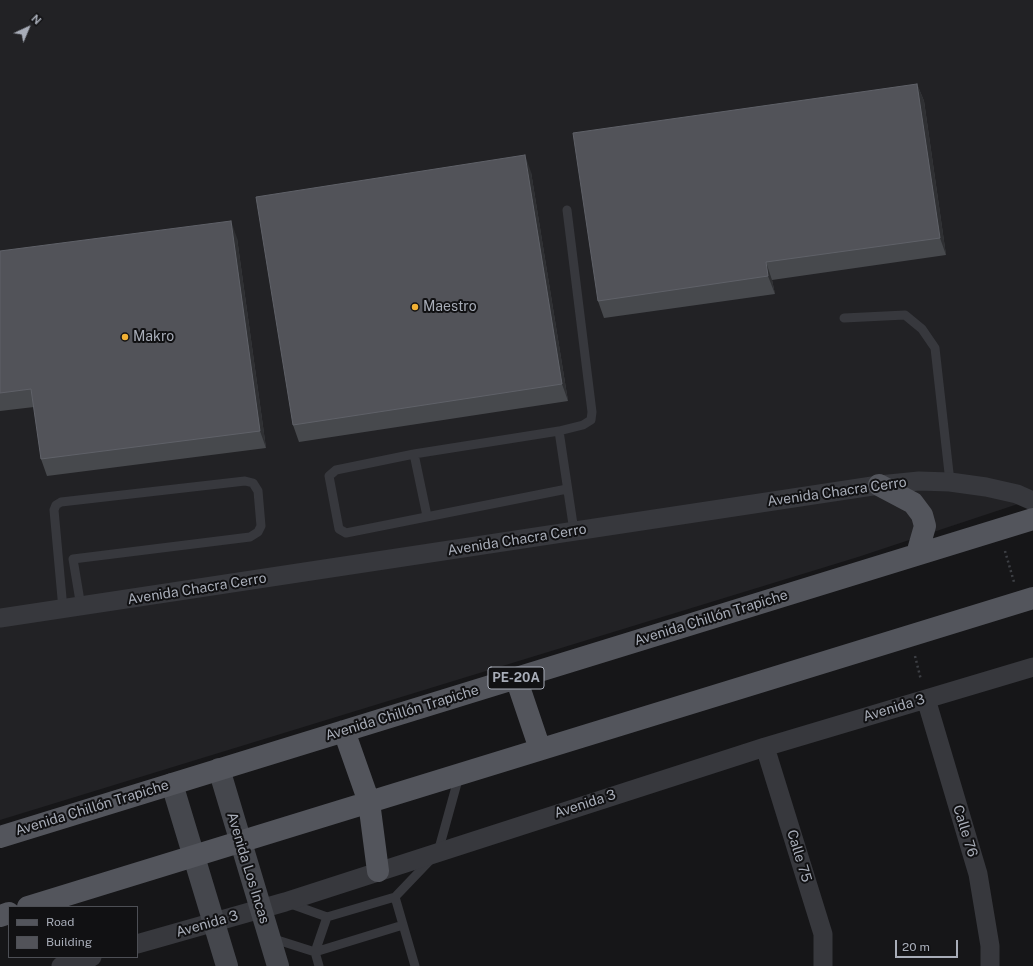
<!DOCTYPE html>
<html>
<head>
<meta charset="utf-8">
<style>
  body { margin:0 }
  #map { position:relative; width:1033px; height:966px; overflow:hidden; background:#161618; font-family:"Public Sans",sans-serif }
  canvas { display:block }
  .legend { position:absolute; left:8px; top:906px; width:130px; height:52px; box-sizing:border-box; background:#111113; border:1px solid #4d4f55; margin:0; padding:5px 7px; list-style:none; font-size:12px; color:#a8adb8 }
  .legend li { display:flex; align-items:center; gap:8px; height:20px }
  .legend b { width:20px; border:1px solid #4d4f55 }
  .north { position:absolute; left:8px; top:8px; width:40px; height:40px; -webkit-text-stroke:3px #111113; paint-order:stroke; rotate:44deg; font-size:11px; font-weight:700; line-height:16px; text-align:center; color:#a8adb8 }
  .north::after { content:''; display:block; margin:auto; width:14px; height:18px; background:#a8adb8; clip-path:polygon(50% 0,100% 100%,50% 72%,0 100%) }
  .scale { position:absolute; left:895px; top:940px; width:63px; height:18px; box-sizing:border-box; border:2px solid #a8adb8; border-top:0; padding-left:5px; font-size:12px; line-height:14px; white-space:nowrap; color:#a8adb8; -webkit-text-stroke:3px #111113; paint-order:stroke }
</style>
</head>
<body>
<div id="map">
<canvas width="1033" height="966"></canvas>
<ul class="legend">
<li><b style="height:5px;background:#53555c"></b>Road</li>
<li><b style="height:11px;background:#525359"></b>Building</li>
</ul>
<div class="north">N</div>
<div class="scale">20 m</div>
</div>
<script>
const ctx = document.querySelector('canvas').getContext('2d');
ctx.lineJoin = 'round';
function paint(path, color) { ctx.fillStyle = color; ctx.fill(path, 'evenodd'); }
const toPath = rows => new Path2D(rows.map(r => 'M' + r).join(''));
function strokePath(path, color, width, dash) { ctx.strokeStyle = color; ctx.lineWidth = width; ctx.lineCap = dash ? 'butt' : 'round'; ctx.setLineDash(dash || []); ctx.stroke(path); }
function drawText(font, color, halo, rows, align = 'center') {
  ctx.font = font + ' "Public Sans",sans-serif'; ctx.lineWidth = 4; ctx.setLineDash([]); ctx.textBaseline = 'middle'; ctx.strokeStyle = halo; ctx.fillStyle = color; for (const [text, x, y, turn = 0] of rows) {
    ctx.save(); ctx.translate(x, y); ctx.rotate((+turn || 0) * Math.PI / 180); ctx.textAlign = isNaN(turn) ? turn : align; if (halo) ctx.strokeText(text, 0, 0); ctx.fillText(text, 0, 0); ctx.restore();
  }
}
const built = toPath([
  [0,0,1033,0,1033,499,858,557,0,820]
]);
const path = toPath([
  [1005,551,1014,582],
  [915,656,921,680]
]);
const lane = toPath([
  [844,318,905,315,922,329,935,348,950,482],
  [559,431,583,425,591,420,592,412,567,210],
  [414,454,427,516],
  [567,489,346,533,339,529,329,476,336,470,414,454,559,431,574,531],
  [63,609,54,510,56,505,61,502,245,481,253,483,258,491,261,526,258,532,250,537,73,559,81,607],
  [395,897,415,966],
  [288,903,327,917,395,897,438,852,459,776],
  [271,938,315,952,403,925],
  [319,966,315,952,327,917]
]);
const street = toPath([
  [0,618,879,485,919,481,950,482,986,487,1017,494,1033,501],
  [926,699,978,874,990,946,990,966],
  [765,747,823,934,823,966],
  [137,944,285,902,765,747,1033,667],
  [61,966,92,957]
]);
const secondary = toPath([
  [219,769,278,966],
  [172,784,227,966]
]);
const primary = toPath([
  [879,485,913,503,922,515,925,526,917,554],
  [516,678,540,749],
  [344,731,369,802,378,871],
  [0,837,1033,519],
  [28,907,1033,598],
  [0,916,9,913]
]);
const wall = toPath([
  [917,84,924,101,946,255,772,280,775,294,604,318,598,301],
  [531,172,568,401,299,442,293,425],
  [237,238,266,448,47,476,41,459,34,407,0,411,0,251]
]);
const shadedWall = toPath([
  [917,84,924,101,946,255,940,238],
  [525,155,531,172,568,401,562,384],
  [231,221,237,238,266,448,260,431],
  [766,262,772,280,775,294,768,276]
]);
const building = toPath([
  [917,84,940,238,766,262,768,276,598,301,573,133,917,84],
  [525,155,562,384,293,425,256,197,525,155],
  [231,221,260,431,41,459,31,389,0,393,0,251,231,221]
]);
const markers = [
  [415,307,4,"#f2b134"],
  [125,337,4,"#f2b134"]
];
const shields = [
  [516,678,56]
];
const shieldNames = [
  ["PE-20A",516,678]
];
const poiNames = [
  ["Maestro",423,307],
  ["Makro",133,337]
];
const streetNames = [
  ["Avenida Chacra Cerro",837,492,-8],
  ["Avenida Chacra Cerro",517,540,-9],
  ["Avenida Chacra Cerro",197,589,-9],
  ["Avenida Chillón Trapiche",711,618,-17],
  ["Avenida 3",894,708,-17],
  ["Avenida Chillón Trapiche",402,713,-17],
  ["Avenida 3",585,804,-18],
  ["Avenida Chillón Trapiche",92,808,-17],
  ["Calle 76",965,831,73],
  ["Calle 75",799,856,73],
  ["Avenida Los Incas",248,868,73],
  ["Avenida 3",207,924,-16]
];
paint(built, '#222225');
strokePath(path, '#3d3f44', 2.5, [2, 3]);
strokePath(lane, '#37383d', 9);
strokePath(street, '#37383d', 19);
strokePath(secondary, '#45474d', 22);
strokePath(primary, '#53555c', 22);
paint(wall, '#47494d');
paint(shadedWall, '#2f3033');
paint(building, '#525359');
strokePath(building, '#5f6168', 1);
for (const [x, y, r, color] of markers) { const dot = new Path2D(); dot.arc(x, y, r, 0, 2 * Math.PI); ctx.fillStyle = color; ctx.fill(dot); strokePath(dot, '#111113', 1.5); }
for (const [x, y, w] of shields) { const box = new Path2D(); box.roundRect(x - w / 2, y - 11, w, 22, 3); ctx.fillStyle = '#111113'; ctx.fill(box); strokePath(box, '#a8adb8', 1); }
drawText('bold 13px', '#a8adb8', null, shieldNames);
drawText('14px', '#a8adb8', '#111113', poiNames, 'left');
drawText('14px', '#a8adb8', '#111113', streetNames);
</script>
</body>
</html>
